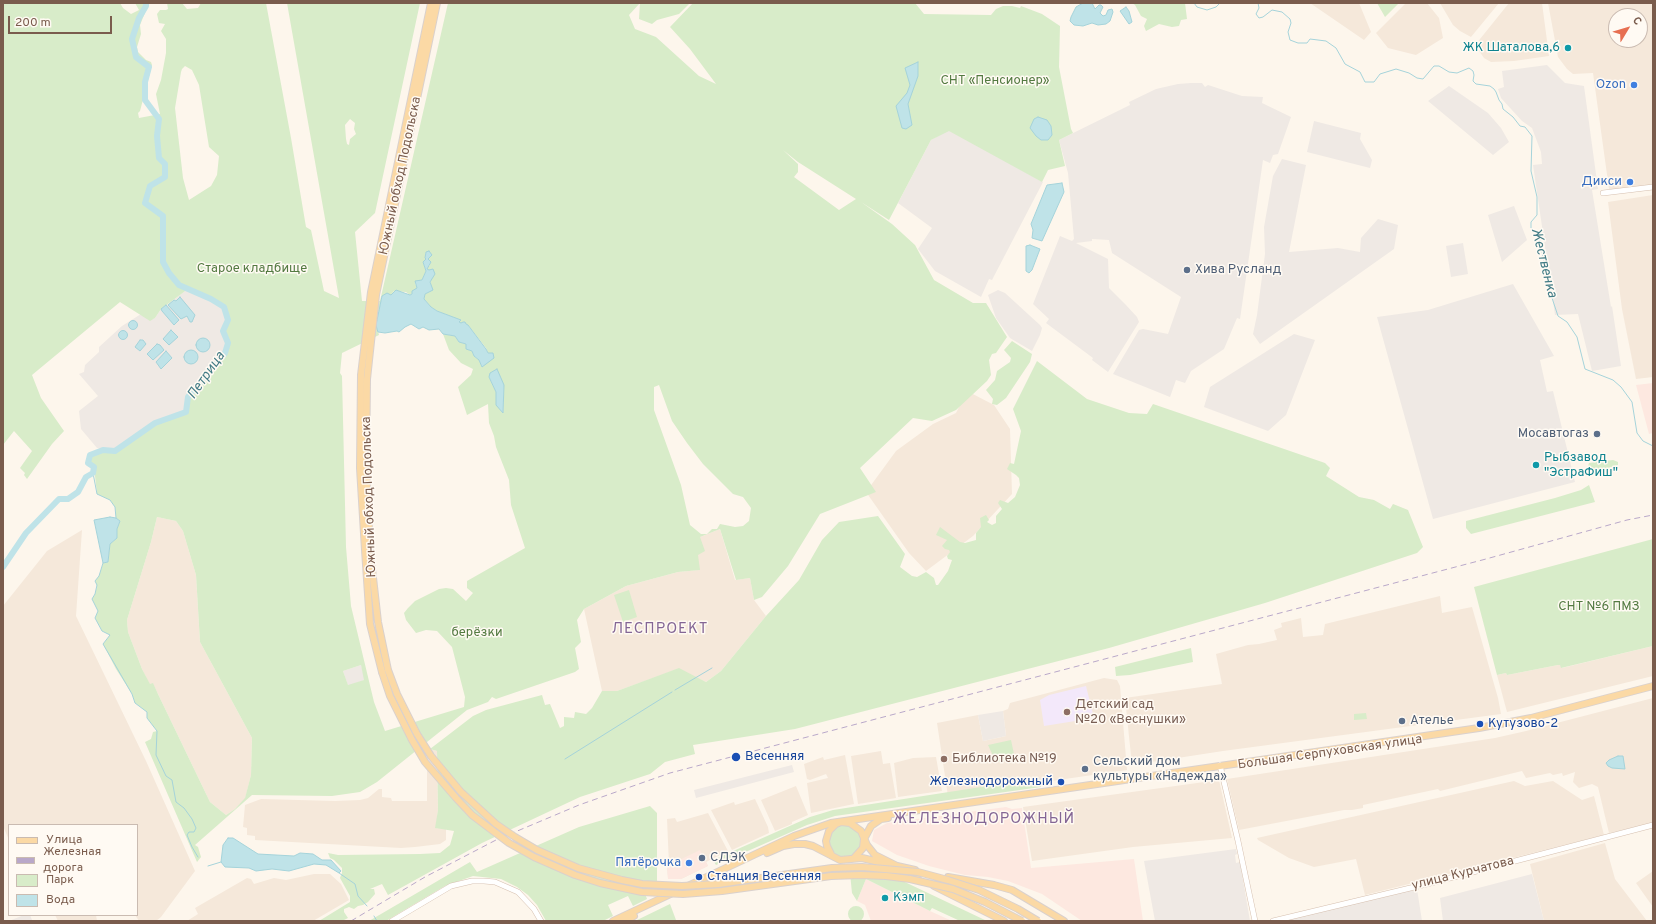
<!DOCTYPE html>
<html>
<head>
<meta charset="utf-8">
<style>
  body { margin:0 }
  #map { position:relative; width:1656px; height:924px; overflow:hidden; background:#fdf6ec; font-family:Overpass,sans-serif }
  canvas { display:block }
  .frame { position:absolute; inset:0; border:4px solid #7a5c4d; pointer-events:none }
  .legend { position:absolute; left:8px; top:824px; width:130px; height:92px; box-sizing:border-box; background:#fffaf3; border:1px solid #cabbb1; margin:0; padding:5px 7px; list-style:none; font-size:12px; color:#7a5c4d }
  .legend li { display:flex; align-items:center; gap:8px; height:20px }
  .legend b { width:20px; border:1px solid #cabbb1 }
  .north { position:absolute; left:1608px; top:8px; width:40px; height:40px; box-sizing:border-box; background:#fffaf3; border:1px solid #cabbb1; border-radius:50%; rotate:52deg; font-size:11px; font-weight:700; line-height:16px; text-align:center; color:#7a5c4d }
  .north::after { content:''; display:block; margin:auto; width:14px; height:18px; background:#e76f51; clip-path:polygon(50% 0,100% 100%,50% 72%,0 100%) }
  .scale { position:absolute; left:8px; top:16px; width:104px; height:18px; box-sizing:border-box; border:2px solid #7a5c4d; border-top:0; padding-left:5px; font-size:12px; line-height:14px; white-space:nowrap; color:#7a5c4d; -webkit-text-stroke:3px #fffaf3; paint-order:stroke }
</style>
</head>
<body>
<div id="map">
<canvas width="1656" height="924"></canvas>
<div class="frame"></div>
<ul class="legend">
<li><b style="height:5px;background:#fbd9a5"></b>Улица</li>
<li><b style="height:5px;background:#b9a8c9"></b>Железная дорога</li>
<li><b style="height:11px;background:#d8ecc9"></b>Парк</li>
<li><b style="height:11px;background:#bfe3e8"></b>Вода</li>
</ul>
<div class="north">С</div>
<div class="scale">200 m</div>
</div>
<script>
const ctx = document.querySelector('canvas').getContext('2d');
ctx.lineJoin = 'round';
function paint(path, color) { ctx.fillStyle = color; ctx.fill(path, 'evenodd'); }
const toPath = rows => new Path2D(rows.map(r => 'M' + r).join(''));
function strokePath(path, color, width, dash) { ctx.strokeStyle = color; ctx.lineWidth = width; ctx.lineCap = dash ? 'butt' : 'round'; ctx.setLineDash(dash || []); ctx.stroke(path); }
function drawText(font, color, halo, rows, align = 'center') {
  ctx.font = font + ' Overpass,sans-serif'; ctx.lineWidth = 3; ctx.setLineDash([]); ctx.textBaseline = 'middle'; ctx.strokeStyle = halo; ctx.fillStyle = color; for (const [text, x, y, turn = 0] of rows) {
    ctx.save(); ctx.translate(x, y); ctx.rotate((+turn || 0) * Math.PI / 180); ctx.textAlign = isNaN(turn) ? turn : align; if (halo) ctx.strokeText(text, 0, 0); ctx.fillText(text, 0, 0); ctx.restore();
  }
}
const residential = toPath([
  [1310,3,1359,3,1371,32,1364,40],
  [1406,3,1427,3,1439,18,1443,38,1416,55,1388,48,1376,33],
  [1440,3,1499,3,1471,37,1460,31,1453,25],
  [1509,3,1542,3,1549,56,1514,61,1491,62,1484,58,1477,48,1477,44,1480,39],
  [1548,3,1653,3,1653,185,1616,190,1609,189,1593,73,1573,74,1567,69,1558,57],
  [1616,16,1640,16,1640,40,1616,40],
  [1653,195,1653,377,1636,379,1622,309,1608,202],
  [967,391,994,405,1010,429,1012,494,973,536,926,571,909,553,866,492,896,451,933,424,956,413],
  [157,517,176,521,183,531,196,575,200,642,252,738,251,775,245,799,235,809,226,815,210,802,158,694,153,684,150,685,142,669,128,632,127,620,151,542],
  [720,529,735,580,750,578,754,600,766,616,721,671,706,682,678,669,617,691,602,691,584,609,626,586,678,572,699,570,697,554,700,537],
  [82,530,76,616,146,761,195,871,161,917,156,921,139,921,135,915,137,915,137,825,9,825,9,840,3,826,3,606,47,551],
  [1440,596,1442,613,1472,607,1498,698,1501,714,1223,751,1132,765,1125,698,1222,684,1216,654,1248,645,1259,644,1277,640,1274,630,1282,627,1281,623,1301,618,1303,637,1323,635,1325,624],
  [1653,646,1653,676,1507,712,1497,675,1506,673,1507,675,1558,665,1560,665,1562,668],
  [1104,678,1117,680,1120,686,1127,770,948,796,937,723,978,715,983,741,1006,736,1003,711,1008,709,1010,703],
  [1653,698,1653,823,1609,833,1598,787,1592,784,1579,788,1573,782,1575,772,1563,776,1562,773,1553,775,1550,773,1526,778,1522,771,1440,791,1438,789,1363,805,1363,808,1352,810,1344,810,1239,830,1227,779,1495,738,1526,731],
  [430,749,437,751,438,810,436,828,446,829,446,840,440,844,415,847,401,848,255,840,255,836,247,835,247,828,243,827,245,805,261,799,335,801,360,800,368,798,379,789,382,789,382,797,391,798,392,801,427,801,427,752],
  [881,751,883,764,890,763,896,798,858,804,851,756],
  [845,755,854,804,811,813,807,783,828,778,826,774,810,780,807,779,804,764,823,757,824,760],
  [936,757,942,791,898,797,894,763,913,758],
  [1219,780,1232,838,1133,847,1032,861,1023,807],
  [1514,781,1525,786,1553,781,1582,800,1594,796,1604,835,1365,895,1356,859,1314,867,1289,858,1258,840,1257,838],
  [796,786,808,815,792,822,792,824,775,831,761,800],
  [755,799,768,827,769,833,732,850,711,810,734,802,735,805],
  [708,813,728,851,706,862,708,866,681,879,668,879,667,866,669,865,667,819,675,818,677,822],
  [1605,843,1615,879,1647,921,1544,921,1530,864],
  [1653,871,1653,907,1636,883],
  [314,874,330,874,341,884,349,900,313,921,187,921,198,914,195,908,247,878,251,879,254,884,274,878,286,880],
  [55,915,96,915,97,921,58,921]
]);
const commercial = toPath([
  [1653,383,1653,433,1649,434,1636,385],
  [1006,807,1012,809,1022,808,1031,868,1134,859,1143,921,1082,921,1042,894,1008,881,988,877,965,875,929,866,897,855,872,841,874,830,887,823],
  [700,850,708,866,681,879,668,879,667,866],
  [866,879,930,911,952,921,871,921,865,905,857,901]
]);
const industrial = toPath([
  [1547,65,1565,83,1584,86,1598,189,1592,190,1611,307,1612,306,1621,366,1592,371,1578,314,1555,315,1533,165,1542,164,1541,152,1532,128,1522,121,1501,98,1498,89,1504,87,1502,71],
  [1191,83,1202,83,1205,87,1208,85,1242,96,1263,97,1262,103,1291,117,1278,154,1273,155,1270,163,1263,160,1240,319,1237,318,1224,349,1191,371,1185,383,1176,380,1170,397,1113,374,1139,330,1143,329,1168,334,1181,297,1112,253,1109,240,1092,239,1092,241,1076,243,1108,259,1109,288,1126,305,1137,317,1139,322,1108,372,1092,360,1093,358,1046,323,1049,319,1033,304,1060,236,1072,241,1074,239,1068,173,1059,140,1130,105,1129,102,1156,89,1178,84],
  [1449,86,1488,113,1501,128,1509,142,1493,155,1428,101],
  [1314,121,1361,133,1360,139,1372,160,1370,168,1307,152],
  [949,130,1043,182,992,280,989,279,981,297,935,271,918,249,932,228,898,203,931,140],
  [1282,159,1306,165,1289,252,1338,248,1360,252,1361,238,1378,219,1398,225,1394,249,1260,344,1253,334,1257,315,1265,254,1264,227,1273,176],
  [1514,206,1527,240,1502,262,1488,215],
  [1463,243,1468,274,1451,277,1446,246],
  [1513,284,1554,356,1540,360,1547,392,1553,391,1575,482,1433,519,1377,317,1428,310],
  [188,289,211,299,224,307,228,320,223,331,228,343,225,353,188,397,186,412,155,423,115,451,97,448,81,429,79,411,98,396,79,374,84,372,85,365,99,352,99,347,122,326,141,314,150,320,155,318,161,309],
  [998,290,1005,293,1040,325,1042,328,1040,335,1032,351,1010,338,996,318,988,295],
  [1294,334,1315,340,1286,415,1268,431,1204,407,1210,387],
  [361,665,365,680,348,686,343,671],
  [1003,711,1006,736,983,741,978,715],
  [792,765,794,772,696,798,694,790],
  [1236,849,1237,854,1235,855,1236,863,1240,862,1250,921,1155,921,1144,861],
  [1532,874,1544,921,1443,921,1440,898],
  [1417,889,1422,921,1283,921],
  [24,915,30,915,32,920,9,921]
]);
const education = toPath([
  [1086,686,1094,718,1044,726,1040,700,1049,695]
]);
const green = toPath([
  [3,3,120,3,123,8,131,14,139,10,135,3,149,3,140,25,141,34,137,47,138,52,146,60,151,62,152,65,140,111,138,113,139,118,160,114,156,94,161,80,166,53,166,39,161,31,165,24,159,23,157,14,160,10,166,10,168,9,167,3,182,3,187,9,198,8,201,3,266,3,291,138,306,227,311,230,324,291,339,298,287,3,420,3,375,213,355,232,362,301,380,301,448,3,640,3,629,15,635,29,656,37,699,76,716,84,690,49,670,27,693,3,915,3,924,14,991,15,996,9,1003,6,1012,6,1020,8,1021,6,1042,14,1060,26,1059,67,1071,129,1073,133,1059,140,1065,166,1048,170,1042,182,949,131,931,140,889,220,861,202,892,224,915,245,934,280,973,303,986,303,1007,337,996,353,992,354,989,360,991,375,987,381,956,410,932,421,913,418,860,468,876,492,820,514,788,566,762,597,754,600,750,578,736,580,720,529,700,537,705,551,698,555,700,570,678,572,626,586,584,609,577,620,581,642,575,648,579,669,575,672,496,699,492,697,488,702,467,710,377,782,360,792,332,796,252,795,195,845,198,847,201,857,197,862,145,742,151,739,153,732,157,731,147,718,147,712,135,703,132,694,116,669,103,644,110,635,102,631,95,618,98,611,92,599,95,594,97,586,95,581,99,576,103,563,108,562,110,544,117,538,117,529,120,521,116,518,115,507,110,500,97,494,94,467,88,463,90,455,103,450,115,451,155,423,186,412,188,397,225,353,228,343,223,331,228,320,224,307,211,299,188,289,161,309,155,318,150,321,120,302,32,375,41,398,64,431,52,444,27,479,24,475,25,473,20,468,32,451,14,431,3,445],
  [185,66,192,70,199,85,209,147,219,156,217,175,211,186,189,200,183,178,175,108,181,72,182,69],
  [350,119,355,123,354,129,356,134,350,139,349,145,347,144,346,139,345,125],
  [783,150,798,162,856,199,839,210,794,177,798,172,798,164],
  [426,252,429,256,428,259,430,265,427,268,431,279,429,292,425,294,424,299,431,307,437,311,460,320,459,322,461,324,468,325,486,348,488,353,490,354,482,367,479,360,474,356,472,351,466,349,466,344,459,342,455,336,443,334,449,350,461,363,473,369,471,375,458,387,467,415,488,404,489,423,494,436,496,447,509,480,511,505,525,548,467,581,467,588,473,593,466,601,453,589,446,588,439,589,415,601,408,608,404,613,406,620,416,633,426,630,437,631,452,647,465,697,464,707,385,731,374,702,351,606,346,547,342,376,340,373,342,353,379,335,376,325,382,296,391,295,394,291,406,292,410,295,416,290,417,288,415,283,422,280,426,271,423,262,426,259,425,258],
  [491,373,504,388,503,413,496,403,496,392,489,377],
  [659,385,672,421,687,443,703,464,733,494,743,497,751,508,749,521,743,526,735,527,720,524,717,529,712,529,707,534,701,534,690,525,681,485,654,410,654,387],
  [157,517,176,521,183,531,196,575,200,642,252,738,251,775,245,798,235,809,226,815,210,802,158,694,153,683,150,684,142,669,128,632,127,620,151,542],
  [361,665,364,680,348,685,343,671],
  [640,3,690,3,679,14,657,20,652,24,639,19],
  [1132,3,1185,3,1187,19,1181,20,1179,26,1172,27,1159,24,1146,31,1144,26,1147,19,1141,16,1135,5],
  [1377,3,1399,3,1385,17],
  [1012,341,1032,354,1030,362,1006,398,997,405,992,404,993,399,986,390,995,380,997,371,1010,362,1011,358,1004,350],
  [1037,361,1087,399,1129,413,1147,414,1153,404,1325,463,1330,468,1326,476,1359,497,1374,500,1390,509,1393,504,1408,510,1423,547,1417,553,1265,603,1109,648,795,729,693,745,695,754,665,762,650,774,580,797,482,843,388,895,382,884,370,889,374,889,375,894,368,902,363,905,358,906,354,909,349,907,344,909,344,912,348,918,342,921,319,921,350,902,350,896,340,878,342,873,342,868,334,860,330,858,328,853,338,855,420,854,440,853,450,845,454,831,435,828,438,810,437,751,430,749,473,716,486,710,542,695,545,705,550,704,560,728,564,726,564,717,574,718,575,712,586,714,592,708,602,691,617,691,679,668,706,682,721,671,766,616,799,580,822,540,839,522,878,516,905,554,900,567,912,576,917,577,926,572,934,578,936,585,938,585,948,571,952,560,948,559,947,556,950,552,949,550,945,549,942,546,947,540,936,535,940,527,960,542,965,543,976,540,976,533,981,527,980,518,986,515,989,520,987,522,992,525,996,523,996,516,1002,509,998,503,1000,500,1008,503,1015,497,1020,485,1019,478,1016,475,1007,469,1010,463,1014,464,1021,431,1013,409],
  [1613,460,1618,462,1618,465,1588,474,1587,469,1589,463],
  [1589,485,1595,502,1471,534,1466,528,1466,521,1555,498,1581,490],
  [1653,539,1653,646,1561,668,1560,665,1558,665,1507,675,1506,673,1497,675,1474,587],
  [629,590,637,617,623,622,614,595],
  [1191,648,1193,662,1130,675,1116,676,1115,667],
  [1366,713,1367,719,1354,720,1354,714],
  [1011,740,1015,759,996,762,988,745],
  [1039,778,1041,787,835,816,807,825,716,865,713,860,810,817,833,810],
  [650,806,657,813,657,887,645,893,647,899,633,906,628,896,608,905,613,916,603,921,546,921,537,905,528,895,517,887,501,879,473,876,445,886,386,921,369,921,470,862,477,872,579,827],
  '829 841a16 16 0 1 1 32 0a16 16 0 1 1-32 0Z',
  [869,865,987,921,960,921,932,908,930,911,866,879,857,901,852,893,850,873,853,869],
  [670,904,676,920,673,921,635,921],
  '848 914a8 8 0 1 1 16 0a8 8 0 1 1-16 0Z'
]);
const water = toPath([
  [1083,3,1092,3,1095,9,1099,5,1101,5,1103,7,1100,13,1103,16,1106,15,1108,10,1112,9,1113,12,1110,21,1106,24,1098,25,1092,23,1083,26,1074,25,1070,21,1071,17,1076,7,1083,3],
  [1126,7,1129,11,1132,22,1129,24,1120,11,1126,7],
  [918,62,918,76,908,104,912,125,906,129,902,128,896,106,907,93,910,85,905,68,918,62],
  [1038,117,1047,120,1051,126,1052,135,1048,140,1041,140,1036,136,1030,128,1034,119,1038,117],
  [1062,183,1064,192,1042,241,1032,238,1033,230,1031,224,1047,185,1062,183],
  [1030,245,1040,249,1032,270,1029,273,1026,271,1026,246,1030,245],
  [429,251,432,255,428,259,431,262,427,269,429,270,433,269,435,274,430,282,433,290,425,294,424,299,431,307,437,311,461,320,459,322,461,323,463,322,465,322,466,324,468,325,486,349,488,353,493,353,494,358,482,367,479,360,474,356,472,351,466,349,466,344,459,342,455,336,443,334,439,329,429,330,423,327,419,329,411,324,405,327,399,332,397,331,385,333,378,332,377,329,376,325,382,296,387,293,391,295,396,290,410,295,412,294,412,291,417,288,415,281,422,280,426,271,423,262,426,259,425,258,426,252,429,251],
  [180,297,195,315,192,322,190,322,187,316,181,319,180,318,168,305,174,300,176,301,180,297],
  [166,305,179,320,174,325,162,311,161,309,166,305],
  '128.5 325a4.5 4.5 0 1 1 9 0a4.5 4.5 0 1 1-9 0Z',
  [171,330,178,337,169,345,163,339,171,330],
  '118.5 335a4.5 4.5 0 1 1 9 0a4.5 4.5 0 1 1-9 0Z',
  '196 345a7 7 0 1 1 14 0a7 7 0 1 1-14 0Z',
  [140,340,143,340,146,344,140,351,135,347,140,340],
  [157,344,160,345,164,350,153,360,147,354,157,344],
  '184 357a7 7 0 1 1 14 0a7 7 0 1 1-14 0Z',
  [166,351,172,358,161,369,156,362,166,351],
  [497,369,504,385,503,413,496,405,496,392,489,377,490,373,497,369],
  [110,517,116,518,120,521,117,529,117,538,110,544,108,562,103,563,94,520,110,517],
  [1618,756,1623,756,1625,769,1612,768,1608,766,1606,763,1609,760,1618,756],
  [228,838,233,838,258,854,294,856,300,853,313,854,322,860,331,860,341,871,339,873,326,865,314,864,289,871,272,869,256,871,249,868,225,867,221,862,223,845,228,838]
]);
const stream = toPath([
  [1194,3,1197,7,1207,10,1216,7,1220,3],
  [1258,3,1259,8,1256,14,1259,18,1263,17,1272,10,1282,12,1290,19,1291,23,1288,32,1290,40,1298,43,1307,43,1310,39,1326,41,1336,48,1345,64,1360,72,1365,82,1374,82,1380,74,1396,69,1409,73,1417,78,1423,79,1434,66,1439,66,1449,72,1457,73,1469,68,1473,71,1474,75,1473,81,1476,84,1490,86,1494,89,1496,92,1499,100,1502,104,1503,109,1513,117,1520,126,1525,127,1532,136,1531,171,1537,197,1537,215,1531,222,1531,228,1539,236,1549,289,1558,316,1567,322,1577,337,1585,369,1613,380,1621,387,1632,402,1637,433,1643,441,1653,446],
  [93,473,97,494,110,500,115,507,116,518],
  [103,563,99,576,95,581,97,585,95,594,92,599,98,611,95,618,102,631,110,635,103,644,132,694,135,703,147,712,147,718,157,731,156,755,166,776,172,780,176,802,184,808,192,819,196,828,194,832,189,832,187,835,192,847,198,857],
  [675,690,712,668],
  [565,759,672,692],
  [208,866,221,862],
  [339,873,355,884,358,896,367,906],
  [374,916,377,921]
]);
const river = toPath([
  [3,567,26,533,59,499,68,499,78,492,86,477,93,473,94,467,88,463,90,455,103,450,115,451,155,423,186,412,188,397,225,353,228,343,223,331,228,320,224,307,211,299,179,285,169,273,163,262,163,216,145,203,150,186,165,177,165,164,159,158,157,136,159,119,145,100,145,82,149,67,136,57,132,39,139,18,146,6,146,3]
]);
const secondary = toPath([
  [1603,193,1653,187],
  [1220,765,1238,841,1255,921],
  [392,921,451,886,472,881,484,881,495,882,518,892,534,909,541,921],
  [1273,921,1427,884,1653,825]
]);
const primary = toPath([
  [388,670,378,622,370,551,366,468,367,379,376,295,437,3],
  [382,672,370,624,365,550,360,468,361,375,371,292,431,3],
  [767,853,783,846,794,844,805,844,813,846,840,860,862,858,875,861,918,879],
  [831,854,827,846,826,841,829,831,836,824,841,822,850,823,861,831,867,845,875,855,897,866,915,870],
  [854,858,863,848,864,839,871,826,881,819,888,818],
  [948,877,994,885,1012,890,1064,921],
  [934,886,1004,921],
  [613,921,794,836,831,823,1479,728,1531,718,1653,686],
  [624,921,634,916]
]);
const rail = toPath([
  [351,921,425,877,496,840,579,805,670,773,1486,559,1627,520,1653,515]
]);
const primaryBridge = toPath([
  [388,670,397,694,417,734,431,756,461,792,496,824,515,837,537,850,578,868,622,880,642,884,682,886,718,884,832,868,862,867,918,872,948,880,979,890,1018,909,1038,921],
  [382,672,390,696,412,740,425,762,456,798,472,815,509,843,534,857,575,875,600,883,642,892,683,894,722,891,831,876,861,875,886,876,910,879,953,889,985,902,1022,921]
]);
const markers = [
  [1568,48,4,"#0f9aa8"],
  [1634,85,4,"#3f7fe0"],
  [1630,182,4,"#3f7fe0"],
  [1187,270,4,"#5c6f8a"],
  [1597,434,4,"#5c6f8a"],
  [1536,465,4,"#0f9aa8"],
  [1067,712,4,"#8d6e63"],
  [1402,721,4,"#5c6f8a"],
  [1480,724,4,"#1a4fb4"],
  [736,757,5,"#1a4fb4"],
  [944,759,4,"#8d6e63"],
  [1085,769,4,"#5c6f8a"],
  [1061,782,4,"#1a4fb4"],
  [702,858,4,"#5c6f8a"],
  [689,863,4,"#3f7fe0"],
  [699,877,4,"#1a4fb4"],
  [885,898,4,"#0f9aa8"]
];
const cultureNames = [
  ["ЖК Шаталова,6",1560,48,"right"],
  ["Рыбзавод",1544,458],
  ["\"ЭстраФиш\"",1544,473],
  ["Кэмп",893,898]
];
const parkNames = [
  ["СНТ «Пенсионер»",995,81],
  ["Старое кладбище",252,269],
  ["СНТ №6 ПМЗ",1599,607],
  ["берёзки",477,633]
];
const shopNames = [
  ["Ozon",1626,85],
  ["Дикси",1622,182],
  ["Пятёрочка",681,863]
];
const streetNames = [
  ["Южный обход Подольска",401,176,-78],
  ["Южный обход Подольска",370,497,-92],
  ["Большая Серпуховская улица",1330,753,-8],
  ["улица Курчатова",1463,874,-14]
];
const serviceNames = [
  ["Хива Русланд",1195,270],
  ["Мосавтогаз",1589,434,"right"],
  ["Ателье",1410,721],
  ["Сельский дом",1093,762],
  ["культуры «Надежда»",1093,777],
  ["СДЭК",710,858]
];
const educationNames = [
  ["Детский сад",1075,705],
  ["№20 «Веснушки»",1075,720],
  ["Библиотека №19",952,759]
];
const transitNames = [
  ["Кутузово-2",1488,724],
  ["Весенняя",745,757],
  ["Железнодорожный",1053,782,"right"],
  ["Станция Весенняя",707,877]
];
const waterNames = [
  ["Жественка",1543,263,76],
  ["Петрица",207,376,-55]
];
const quarterNames = [
  ["ЛЕСПРОЕКТ",660,630],
  ["ЖЕЛЕЗНОДОРОЖНЫЙ",984,820]
];
paint(residential, '#f5e8da');
paint(commercial, '#fde8e0');
paint(industrial, '#efe9e4');
paint(education, '#f3e8fa');
paint(green, '#d8ecc9');
paint(water, '#bfe3e8');
strokePath(water, '#a5d3da', 1);
strokePath(stream, '#a5d3da', 1);
strokePath(river, '#bfe3e8', 6);
strokePath(secondary, '#d6c0b0', 6);
strokePath(primary, '#dad1cd', 8);
strokePath(secondary, '#fff', 5);
strokePath(primary, '#fbd9a5', 6);
strokePath(rail, '#b9a8c9', 1, [6, 4]);
strokePath(primaryBridge, '#dad1cd', 8, []);
strokePath(primaryBridge, '#fbd9a5', 6);
for (const [x, y, r, color] of markers) { const dot = new Path2D(); dot.arc(x, y, r, 0, 2 * Math.PI); ctx.fillStyle = color; ctx.fill(dot); strokePath(dot, '#fffaf3', 1.5); }
drawText('13px', '#0d838f', '#fffaf3', cultureNames, 'left');
drawText('13px', '#537a41', '#fffaf3', parkNames);
drawText('13px', '#366cbe', '#fffaf3', shopNames, 'right');
drawText('13px', '#7a5c4d', '#fffaf3', streetNames);
drawText('13px', '#4e5e75', '#fffaf3', serviceNames, 'left');
drawText('13px', '#785e54', '#fffaf3', educationNames, 'left');
drawText('13px', '#164399', '#fffaf3', transitNames, 'left');
drawText('italic 14px', '#437c86', '#fffaf3', waterNames);
ctx.letterSpacing = '1px';
drawText('15px', '#846695', '#fffaf3', quarterNames);
ctx.letterSpacing = '0px';
</script>
</body>
</html>
